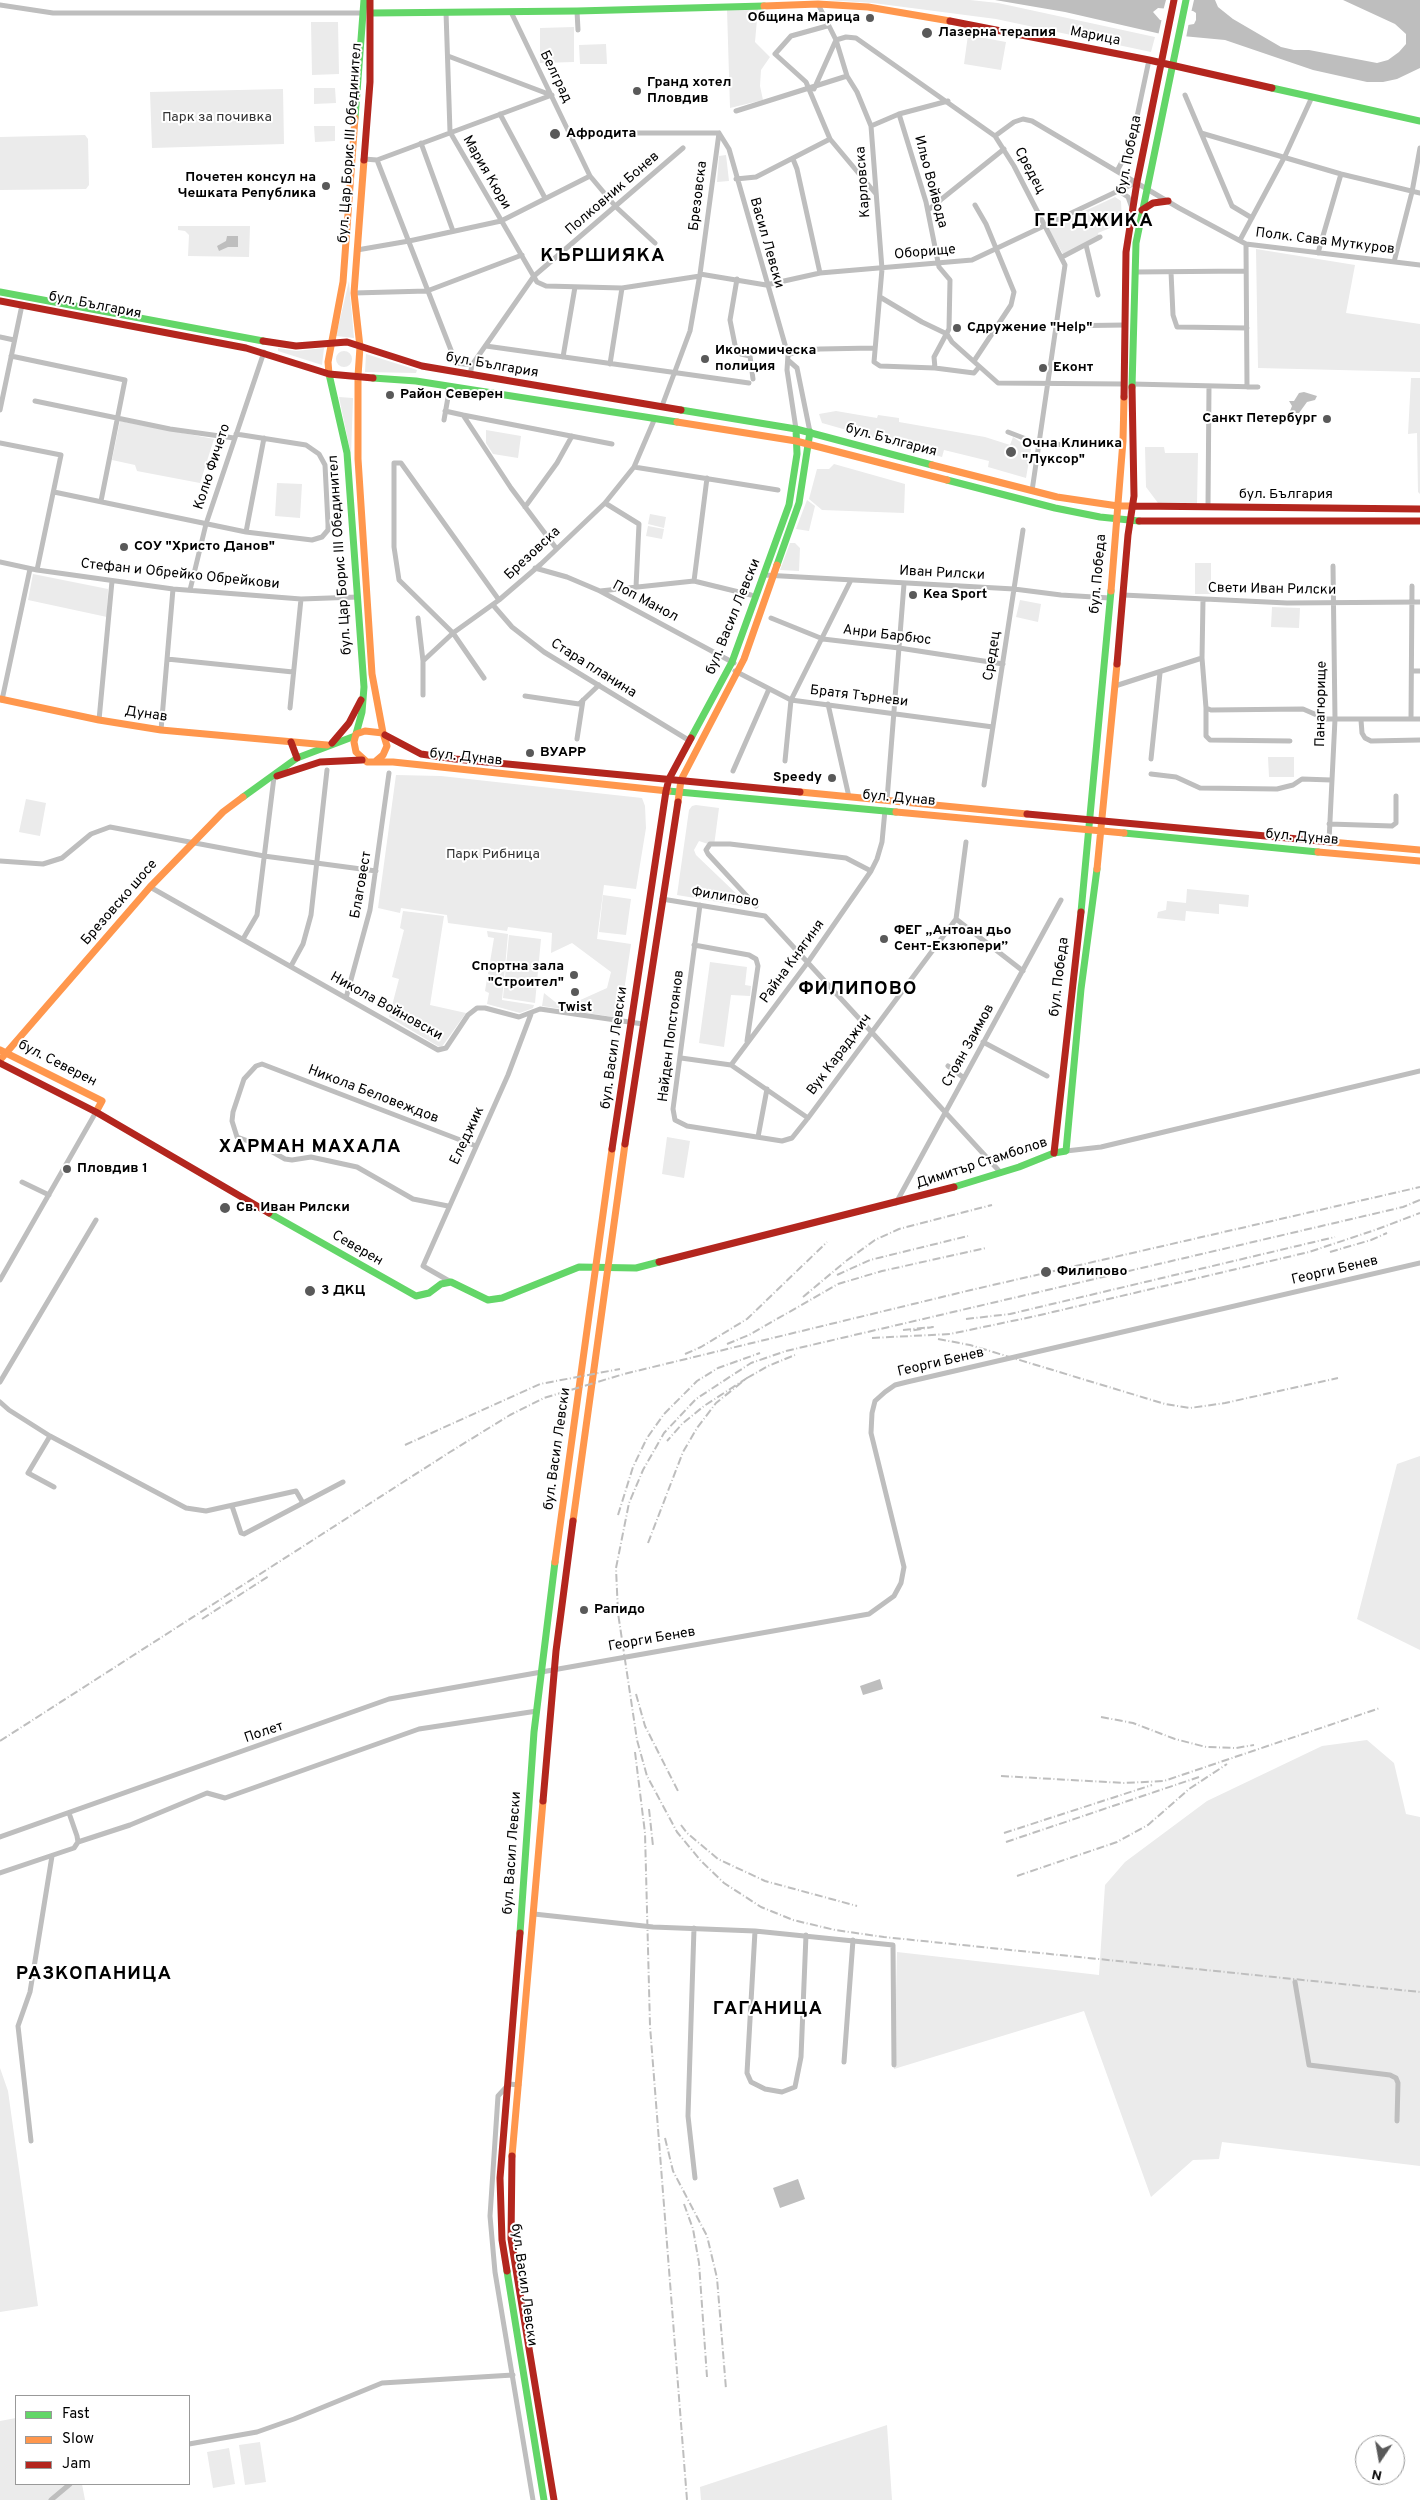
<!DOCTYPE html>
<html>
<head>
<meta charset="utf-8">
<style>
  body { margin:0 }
  #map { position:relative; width:1420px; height:2500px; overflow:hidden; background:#fff; font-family:Overpass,sans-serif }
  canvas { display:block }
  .legend { position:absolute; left:15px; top:2395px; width:175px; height:90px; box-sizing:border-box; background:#fff; border:1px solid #999; margin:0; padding:6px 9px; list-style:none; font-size:15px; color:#000 }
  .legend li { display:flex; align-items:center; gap:10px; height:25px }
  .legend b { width:25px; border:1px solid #999 }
  .north { position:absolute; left:1355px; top:2435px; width:50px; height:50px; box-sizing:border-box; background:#fff; border:1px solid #999; border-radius:50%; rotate:192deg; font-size:14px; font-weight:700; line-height:20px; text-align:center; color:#000 }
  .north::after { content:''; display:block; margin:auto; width:18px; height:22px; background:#595959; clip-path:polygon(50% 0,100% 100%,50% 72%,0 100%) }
</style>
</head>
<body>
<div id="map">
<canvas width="1420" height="2500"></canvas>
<ul class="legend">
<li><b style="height:6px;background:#63d668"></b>Fast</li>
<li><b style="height:6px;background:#ff974d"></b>Slow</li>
<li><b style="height:6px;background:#b3261e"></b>Jam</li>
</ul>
<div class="north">N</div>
</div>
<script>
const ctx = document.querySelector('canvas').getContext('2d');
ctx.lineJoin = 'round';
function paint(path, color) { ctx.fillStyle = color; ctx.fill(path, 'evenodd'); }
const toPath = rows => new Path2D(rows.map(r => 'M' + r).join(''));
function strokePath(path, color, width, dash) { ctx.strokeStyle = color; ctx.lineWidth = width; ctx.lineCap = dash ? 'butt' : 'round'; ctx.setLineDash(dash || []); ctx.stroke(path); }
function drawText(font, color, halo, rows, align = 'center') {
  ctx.font = font + ' Overpass,sans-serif'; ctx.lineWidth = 4; ctx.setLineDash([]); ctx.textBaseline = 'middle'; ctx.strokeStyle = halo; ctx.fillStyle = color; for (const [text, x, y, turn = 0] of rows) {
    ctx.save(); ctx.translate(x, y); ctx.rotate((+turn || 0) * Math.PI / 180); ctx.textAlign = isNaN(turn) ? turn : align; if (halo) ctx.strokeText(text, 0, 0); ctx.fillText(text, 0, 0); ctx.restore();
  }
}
const green = toPath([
  [823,0,970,0,998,3,1155,37,1151,52,996,19,873,3],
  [758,8,755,42,770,57,761,70,760,86,763,100,730,108,727,9],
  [311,22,338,22,339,74,312,75],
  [574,27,574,62,540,63,540,28],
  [968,35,1006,42,1001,70,964,64],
  [606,44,607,64,580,64,579,45],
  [314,88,335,88,336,103,314,104],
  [283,89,284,144,152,148,150,92],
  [314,126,335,126,335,141,315,142],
  [85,135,88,139,89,185,86,189,0,190,0,137],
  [726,155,729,181,717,182,719,156],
  [1115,197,1121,201,1122,223,1098,233,1099,236,1063,254,1048,228],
  [178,226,250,226,249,257,188,256,189,235,185,231,178,230],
  [1256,249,1355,265,1346,313,1420,324,1420,372,1258,368],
  [349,281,350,294,354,338,336,336],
  [278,348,296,351,324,348,322,365,278,351],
  '336 359a8 8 0 1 1 16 0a8 8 0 1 1-16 0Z',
  [366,354,417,370,416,373,365,372],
  [1411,378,1420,378,1420,494,1418,492,1417,433,1408,434],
  [339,397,353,398,351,455],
  [836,411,877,418,878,415,899,418,899,422,985,437,1010,445,1013,437,1031,449,1026,478,988,467,989,461,944,450,942,457,822,423,819,414],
  [120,421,214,439,200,483,137,471,135,465,112,460],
  [486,430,521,436,518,458,493,454,486,443],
  [1145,447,1164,447,1165,453,1198,453,1197,504,1158,503,1146,487],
  [834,464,905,484,904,513,822,510,809,499,817,469,829,469],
  [277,483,302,484,300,518,275,516],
  [807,500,815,506,809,531,796,529],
  [650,514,666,517,664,528,648,524],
  [648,526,664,529,662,539,646,536],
  [790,543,795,543,800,548,799,571,780,570],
  [1195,563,1211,563,1211,594,1195,594],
  [33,574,108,589,107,617,28,600],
  [1020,600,1041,604,1038,622,1016,617],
  [1272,607,1300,608,1299,628,1271,627],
  [1268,757,1294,757,1294,777,1269,777],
  [396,775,441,776,642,798,645,806,646,828,636,889,604,885,597,939,631,944,620,1018,542,1006,544,993,559,1005,567,1006,607,988,611,972,572,943,551,953,552,933,508,927,507,931,485,928,448,923,447,915,401,908,400,913,378,908],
  [26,799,46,803,40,836,19,832],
  [696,805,719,808,714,846,699,841,694,850,696,855,742,899,742,906,677,895,689,810,692,806],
  [1187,889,1249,895,1248,907,1219,904,1219,914,1186,911,1185,921,1157,918,1158,912,1166,910,1167,901,1186,903],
  [603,895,631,899,626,935,599,932],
  [403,911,444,916,430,1005,466,1013,441,1048,389,1017,399,979,392,977,404,930,400,928],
  [487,931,508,934,502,1000,534,1005,533,1008,520,1013,487,1004,489,993,485,991,487,979,490,980,491,975,488,974,494,938,488,937],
  [509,935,541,939,535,1003,503,998],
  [710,962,747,967,745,985,751,986,750,996,731,995,724,1047,699,1043],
  [667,1137,690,1141,684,1178,662,1174],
  [1420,1456,1420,1650,1357,1619,1397,1464],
  [1367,1740,1394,1763,1406,1814,1420,1817,1420,2166,1222,2142,1219,2159,1193,2160,1151,2197,1084,2011,894,2069,897,1952,1099,1975,1105,1885,1125,1862,1207,1801,1322,1746],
  [0,2068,8,2091,38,2306,0,2312],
  [16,2418,16,2484,82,2484,85,2500,0,2500,0,2421],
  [887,2425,892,2500,701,2500,700,2487],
  [260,2442,266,2482,245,2485,239,2445],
  [229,2448,235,2484,213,2488,207,2452]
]);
const water = toPath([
  [995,0,1215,0,1218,7,1233,19,1281,47,1294,50,1309,50,1377,63,1388,60,1399,52,1406,44,1406,34,1395,24,1343,0,1420,0,1420,68,1397,79,1383,82,1367,82,1313,70,1225,40,1161,34,1065,12],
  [1158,8,1193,11,1196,13,1196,20,1194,24,1188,25,1160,20,1153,12],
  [227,236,238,236,238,247,228,247,219,251,217,246,226,241],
  [1304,392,1317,396,1315,400,1307,402,1299,413,1293,413,1290,411,1292,406,1289,401,1294,401,1299,393],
  [880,1679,883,1689,863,1695,860,1686],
  [798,2179,805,2199,780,2208,773,2188]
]);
const pier = toPath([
  [1166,0,1194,0,1191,13,1163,11],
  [1162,18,1189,22,1186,38,1158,36]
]);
const street = toPath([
  [818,4,836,40,847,76,857,92,871,126,882,269,874,362,880,366,935,368,974,373,979,367],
  [0,5,53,13,363,13],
  [577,11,578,30],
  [446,12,450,132,537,282,546,286,622,288,700,276],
  [511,12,590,176,616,207,655,243],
  [827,26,791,36,775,54,806,82,830,139,876,194],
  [448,56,551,95],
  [814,89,836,40,846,37,856,38,995,136,1014,166,1065,265,1032,491],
  [1185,95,1232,206,1252,218],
  [736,111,847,76],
  [500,114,545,198],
  [899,114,926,202,939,267,950,280,949,329,934,357,935,368],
  [871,126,899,114,948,101],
  [569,133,719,133],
  [719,133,729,149,788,355,787,370,796,429],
  [1201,133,1341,174,1420,193],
  [995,136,1014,122,1023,119,1032,121,1179,208,1246,244,1420,265],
  [421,143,453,231],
  [364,159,377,160,552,95],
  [793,159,797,169,820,273],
  [377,160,456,363,472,365],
  [1117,171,1131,145,1149,60],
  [736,179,756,177,830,139],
  [1119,191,1128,197,1132,208],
  [928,210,1004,149],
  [1240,240,1285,156,1312,97],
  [1246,244,1247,387],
  [1086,245,1098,295],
  [357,250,409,241,501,221,590,176],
  [1318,253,1341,174],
  [1062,257,1100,237],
  [1394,262,1412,192,1420,148],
  [1135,272,1246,271],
  [1171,272,1173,315,1177,327,1247,328],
  [700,274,766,285,820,273,972,260,1137,182],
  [737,279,730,320,736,350,741,354,750,356,753,379],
  [354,293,427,291,522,255],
  [880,297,922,322,947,334,952,342,998,383,1123,384],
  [1056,326,1125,325],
  [0,337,14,340],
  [486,346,749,383],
  [788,355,798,351,820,349,874,348],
  [11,356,125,380,101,501],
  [563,357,575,287],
  [789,361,797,368,810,432],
  [974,361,1011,305,1014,292,986,224,975,205],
  [610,364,622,288],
  [470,375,472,365,534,276,683,148],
  [1132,384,1258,387],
  [35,401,170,429,234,438],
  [662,406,690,331,700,274,719,133],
  [0,410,22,305],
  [445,411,463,415,511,488,556,548],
  [463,415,612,444],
  [444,420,450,386],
  [1008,432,1039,444,1122,446],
  [0,443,61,455,37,570],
  [634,467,778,490],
  [54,492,246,532,312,540,322,537,328,530,328,524,325,465,319,454,306,445,236,434],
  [605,503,639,524,636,587],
  [525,507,557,463,572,436],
  [1208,507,1209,386],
  [246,532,264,438],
  [0,562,37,570,173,589,301,599,358,597],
  [535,568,567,577,600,591,734,663],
  [764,575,1014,589,1061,595,1110,598],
  [694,581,707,478],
  [190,590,206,524,264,352],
  [600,591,694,581,751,595],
  [1123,595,1287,603,1420,602],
  [1203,600,1202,658,1206,708,1211,710,1303,709,1326,719,1420,719],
  [493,605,512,627,544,652,690,741],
  [418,618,423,661],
  [771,618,823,639,899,648,1003,664],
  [167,659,293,672],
  [735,671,791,700,993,727],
  [1412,671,1420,671],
  [484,678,453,633,399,580,394,547,394,463,401,463,499,600],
  [1115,686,1202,658],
  [423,695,423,661,453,633,499,600,541,564,605,503,634,467,655,418],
  [525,696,579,704,599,685],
  [2,700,30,569],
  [828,704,849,797],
  [290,708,301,599],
  [1206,708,1206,736,1210,740,1290,741],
  [1411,719,1412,586],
  [99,720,112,581],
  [1361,720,1362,733,1365,738,1371,741,1420,740],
  [161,730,173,589],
  [577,739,583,700],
  [1151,759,1160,673],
  [785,761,791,700,851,580],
  [733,771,769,689],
  [1151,774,1176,777,1200,788,1277,789,1293,785,1302,779,1331,780],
  [984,785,1023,530],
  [887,800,904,584],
  [1329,824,1392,826,1396,823,1396,796],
  [1329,841,1335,719,1333,566],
  [0,861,43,864,62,858,91,834,110,827,264,856,376,871],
  [150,887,438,1050,446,1048,468,1015,477,1008,485,1008,519,1017,540,1009,643,1024],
  [662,899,765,916,1001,1173],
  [700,905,673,1109,675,1120,687,1126,782,1141,792,1138,808,1118,956,919,966,842],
  [756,906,708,854,706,850,710,844,730,844,846,858,871,871],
  [956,919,1023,971],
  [243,939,257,915,274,777],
  [694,945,749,955,756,959,758,966,747,1041],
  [291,966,303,944,311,915,327,770],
  [346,998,370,910,389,773],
  [983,1042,1047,1076],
  [681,1058,731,1065,808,1118],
  [731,1065,808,962,871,871,877,859,882,842,885,810],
  [948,1066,964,1078],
  [758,1137,767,1089],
  [1066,1151,1101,1147,1420,1071],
  [22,1182,49,1195],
  [896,1203,1061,900],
  [448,1206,413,1199,357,1167,311,1157,292,1160,285,1159,262,1146,237,1137,232,1121,233,1112,244,1079,256,1066,262,1064,476,1146],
  [0,1280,96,1112],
  [451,1282,423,1266,508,1075,531,1014],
  [0,1382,96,1220],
  [0,1402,9,1410,50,1436,186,1508,206,1511,296,1491,303,1503,343,1482],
  [50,1436,28,1473,54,1487],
  [232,1506,241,1533,244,1534,303,1503],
  [0,1837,389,1699,869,1614,894,1596,901,1583,904,1567,871,1433,872,1413,875,1401,885,1392,895,1385,907,1382,1420,1263],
  [78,1842,130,1825,207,1793,225,1798,419,1729,537,1711],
  [0,1873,74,1848,78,1842,77,1836,69,1813],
  [534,1914,653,1927,755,1931,893,1945,894,2065],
  [694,1928,688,2116,695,2178],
  [755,1931,747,2073,751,2082,765,2089,782,2092,795,2087,801,2057,806,1935],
  [1295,1982,1309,2065,1390,2075,1396,2078,1398,2083,1397,2121],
  [844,2062,853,1940],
  [519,2085,509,2084,498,2096,490,2216,495,2272,533,2500],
  [31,2141,18,2026,30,1992,52,1856],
  [189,2444,257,2432,294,2419,382,2383,513,2375],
  [51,2500,70,2484]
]);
const fast = toPath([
  [371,13,577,11,764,6],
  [1272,88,1420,121],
  [355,118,364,0],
  [0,292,263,341],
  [329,374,347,453,364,687,362,712,356,734],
  [373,378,416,381,677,422],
  [1132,387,1136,243,1186,0],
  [681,410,796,429,932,465],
  [947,480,1055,508,1100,517,1139,521],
  [777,565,799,503,810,432],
  [691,738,732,662,789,505,797,454,796,429],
  [668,791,896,812],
  [243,797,297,758,355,736],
  [1124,833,1318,852],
  [1081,912,1111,591],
  [954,1187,1019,1167,1054,1153,1066,1151,1081,989,1097,869],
  [269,1213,416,1296,429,1293,441,1284,451,1282,488,1300,502,1298,579,1267,636,1268,659,1262],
  [520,1933,534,1732,555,1562],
  [507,2271,544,2500]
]);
const slow = toPath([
  [764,6,818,4,868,7,950,21],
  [329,374,328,362,343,282,355,118],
  [358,376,358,459,372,674,383,733],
  [358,376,360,347,354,293,364,160],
  [677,422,796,441,947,480],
  [932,465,1057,497,1118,506,1135,506],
  [1111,591,1123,441,1124,397],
  [0,699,99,720,161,730,327,745],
  [376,761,383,755,387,746,383,733,365,731,356,734,354,742,356,752,367,762,393,762,668,791],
  [800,792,1027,814],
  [678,802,681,780,744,659,777,565],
  [896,812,1124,833],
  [1331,842,1420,850],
  [1318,852,1420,861],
  [1097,869,1117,664],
  [0,1050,102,1101,96,1112],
  [0,1060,150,887,223,812,243,797],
  [573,1521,625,1144],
  [555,1562,612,1149],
  [512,2156,543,1801]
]);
const jam = toPath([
  [950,21,1149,60,1272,88],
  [364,160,370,82,370,0],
  [1142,210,1153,203,1168,201],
  [0,301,246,348,329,374,373,378],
  [263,341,296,346,347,342,422,366,681,410],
  [1124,397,1126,252,1137,182,1174,0],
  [1135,506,1420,509],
  [1139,521,1420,521],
  [1117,664,1128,535,1134,496,1132,387],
  [385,735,421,754,455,759,800,792],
  [291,742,297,758],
  [332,743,349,723,361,700],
  [277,776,320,762,362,760],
  [1027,814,1331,842],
  [0,1063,96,1112,269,1213],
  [625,1144,678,802],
  [612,1149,666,791,669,779,691,738],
  [1054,1153,1081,912],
  [659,1262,954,1187],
  [543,1801,556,1651,573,1521],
  [512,2156,511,2239,554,2500],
  [507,2271,502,2240,500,2178,520,1933]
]);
const rail = toPath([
  [1420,1200,1403,1207,786,1351,751,1363,696,1399,664,1433,643,1470,629,1503,616,1568,618,1613,637,1740,647,1776,677,1832,701,1861,724,1883,761,1907,793,1920,835,1930,884,1937,1420,1992],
  [1330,1252,1371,1240,1387,1233],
  [837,1275,870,1260,968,1236],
  [803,1297,846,1261,875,1240,899,1229,992,1205],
  [966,1319,1010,1314,1335,1237],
  [903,1330,933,1327,909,1331],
  [872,1338,950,1334,1036,1316,1309,1252,1375,1230,1420,1213],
  [938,1339,970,1345,1165,1404,1190,1408,1225,1403,1338,1378],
  [727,1344,749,1335,838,1284,882,1271,986,1248],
  [685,1354,701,1347,747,1319,827,1242],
  [747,1378,768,1366,795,1355],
  [405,1445,540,1384,620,1369],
  [618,1515,633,1467,647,1438,664,1414,697,1381,718,1368,760,1353],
  [648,1543,683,1452,697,1428,716,1403,747,1378,704,1406,682,1424,667,1441],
  [202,1619,269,1576],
  [636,1694,645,1726,679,1793],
  [1101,1717,1133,1723,1175,1739,1206,1747,1236,1748,1254,1745],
  [0,1741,450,1452,510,1415,544,1398,624,1374,971,1290,1420,1187],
  [635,1752,645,1833,650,2026,687,2500],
  [1001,1776,1124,1783,1164,1781,1380,1708],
  [649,1809,653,1846],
  [681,1825,687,1833,718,1859,765,1881,857,1906],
  [1004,1833,1152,1785],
  [1006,1842,1199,1777],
  [1017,1876,1117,1842,1148,1825,1189,1789,1227,1764],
  [665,2138,673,2171,707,2236,717,2278,726,2389],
  [684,2204,693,2229,699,2263,707,2377]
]);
const markers = [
  [870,18,5,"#595959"],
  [927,33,6,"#595959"],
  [637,91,5,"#595959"],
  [555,134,6,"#595959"],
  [326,186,5,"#595959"],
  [957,328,5,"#595959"],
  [705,359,5,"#595959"],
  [1043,368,5,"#595959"],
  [390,395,5,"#595959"],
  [1327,419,5,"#595959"],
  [1011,452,6,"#595959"],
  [124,547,5,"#595959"],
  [913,595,5,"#595959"],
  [530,753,5,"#595959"],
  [832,778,5,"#595959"],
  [884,939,5,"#595959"],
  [574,975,5,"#595959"],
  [575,992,5,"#595959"],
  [67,1169,5,"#595959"],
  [225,1208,6,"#595959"],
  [1046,1272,6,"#595959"],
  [310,1291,6,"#595959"],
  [584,1610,5,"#595959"]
];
const poiNames = [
  ["Община Марица",860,18,"right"],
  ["Лазерна терапия",938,33],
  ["Гранд хотел",647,83],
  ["Пловдив",647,99],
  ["Афродита",566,134],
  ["Почетен консул на",316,178,"right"],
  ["Чешката Република",316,194,"right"],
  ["Сдружение \"Help\"",967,328],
  ["Икономическа",715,351],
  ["полиция",715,367],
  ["Еконт",1053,368],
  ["Район Северен",400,395],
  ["Санкт Петербург",1317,419,"right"],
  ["Очна Клиника",1022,444],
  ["\"Луксор\"",1022,460],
  ["СОУ \"Христо Данов\"",134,547],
  ["Kea Sport",923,595],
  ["ВУАРР",540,753],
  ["Speedy",822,778,"right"],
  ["ФЕГ „Антоан дьо",894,931],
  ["Сент-Екзюпери”",894,947],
  ["Спортна зала",564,967,"right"],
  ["\"Строител\"",564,983,"right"],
  ["Twist",575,1008,"center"],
  ["Пловдив 1",77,1169],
  ["Св. Иван Рилски",236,1208],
  ["Филипово",1057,1272],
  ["3 ДКЦ",321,1291],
  ["Рапидо",594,1610]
];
const streetNames = [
  ["Марица",1095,37,11],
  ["Белград",555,77,64],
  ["бул. Цар Борис III Обединител",351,143,-86],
  ["бул. Победа",1130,155,-79],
  ["Средец",1029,171,62],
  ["Мария Кюри",486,173,60],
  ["Карловска",864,182,-94],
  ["Ильо Войвода",930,182,75],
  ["Полковник Бонев",613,194,-41],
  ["Брезовска",699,196,-83],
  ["Полк. Сава Муткуров",1325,242,7],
  ["Васил Левски",766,243,74],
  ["Оборище",925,253,-5],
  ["бул. България",95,306,11],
  ["бул. България",492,366,10],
  ["бул. България",891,441,15],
  ["Колю Фичето",213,467,-72],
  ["бул. България",1286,495],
  ["Брезовска",533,554,-43],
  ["бул. Цар Борис III Обединител",341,555,-94],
  ["Иван Рилски",942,574,3],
  ["бул. Победа",1099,574,-85],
  ["Стефан и Обрейко Обрейкови",180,575,6],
  ["Свети Иван Рилски",1272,590,1],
  ["Поп Манол",645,602,28],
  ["бул. Васил Левски",734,617,-68],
  ["Анри Барбюс",887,636,7],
  ["Средец",993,656,-81],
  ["Стара планина",593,669,32],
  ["Братя Търневи",859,697,7],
  ["Панагюрище",1322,704,-89],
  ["Дунав",146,715,8],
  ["бул. Дунав",466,758,6],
  ["бул. Дунав",899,799,5],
  ["бул. Дунав",1302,838,5],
  ["Благовест",362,885,-80],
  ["Филипово",725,898,9],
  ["Брезовско шосе",120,903,-49],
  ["Райна Княгиня",793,962,-54],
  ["бул. Победа",1060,977,-83],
  ["Никола Войновски",386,1007,29],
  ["Найден Попстоянов",672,1036,-83],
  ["Стоян Заимов",969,1046,-61],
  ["бул. Васил Левски",615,1048,-82],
  ["Вук Караджич",840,1055,-53],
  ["бул. Северен",57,1064,27],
  ["Никола Беловеждов",373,1095,21],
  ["Еледжик",468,1136,-65],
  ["Димитър Стамболов",982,1164,-18],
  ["Северен",357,1249,30],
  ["Георги Бенев",1335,1271,-13],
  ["Георги Бенев",941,1363,-13],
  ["бул. Васил Левски",558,1449,-82],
  ["Георги Бенев",652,1640,-10],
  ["Полет",264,1733,-19],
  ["бул. Васил Левски",513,1853,-86],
  ["бул. Васил Левски",523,2285,82]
];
const parkNames = [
  ["Парк за почивка",217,118],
  ["Парк Рибница",493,855]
];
const districtNames = [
  ["ГЕРДЖИКА",1094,222],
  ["КЪРШИЯКА",603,257],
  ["ФИЛИПОВО",858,990],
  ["ХАРМАН МАХАЛА",310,1148],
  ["РАЗКОПАНИЦА",94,1975],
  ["ГАГАНИЦА",768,2010]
];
paint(green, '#ebebeb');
paint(water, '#bebebe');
paint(pier, '#fff');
strokePath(street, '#bebebe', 5);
strokePath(fast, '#63d668', 7);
strokePath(slow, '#ff974d', 7);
strokePath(jam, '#b3261e', 7);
strokePath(rail, '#bebebe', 2, [8, 2.5, 1, 2.5]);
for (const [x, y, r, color] of markers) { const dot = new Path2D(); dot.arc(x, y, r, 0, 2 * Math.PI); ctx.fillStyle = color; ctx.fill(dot); strokePath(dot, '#fff', 2); }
drawText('bold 14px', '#000', '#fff', poiNames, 'left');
drawText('14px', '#000', '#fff', streetNames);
drawText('14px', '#323232', '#fff', parkNames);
ctx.letterSpacing = '1px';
drawText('bold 19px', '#000', '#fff', districtNames);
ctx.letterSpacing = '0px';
</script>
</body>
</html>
